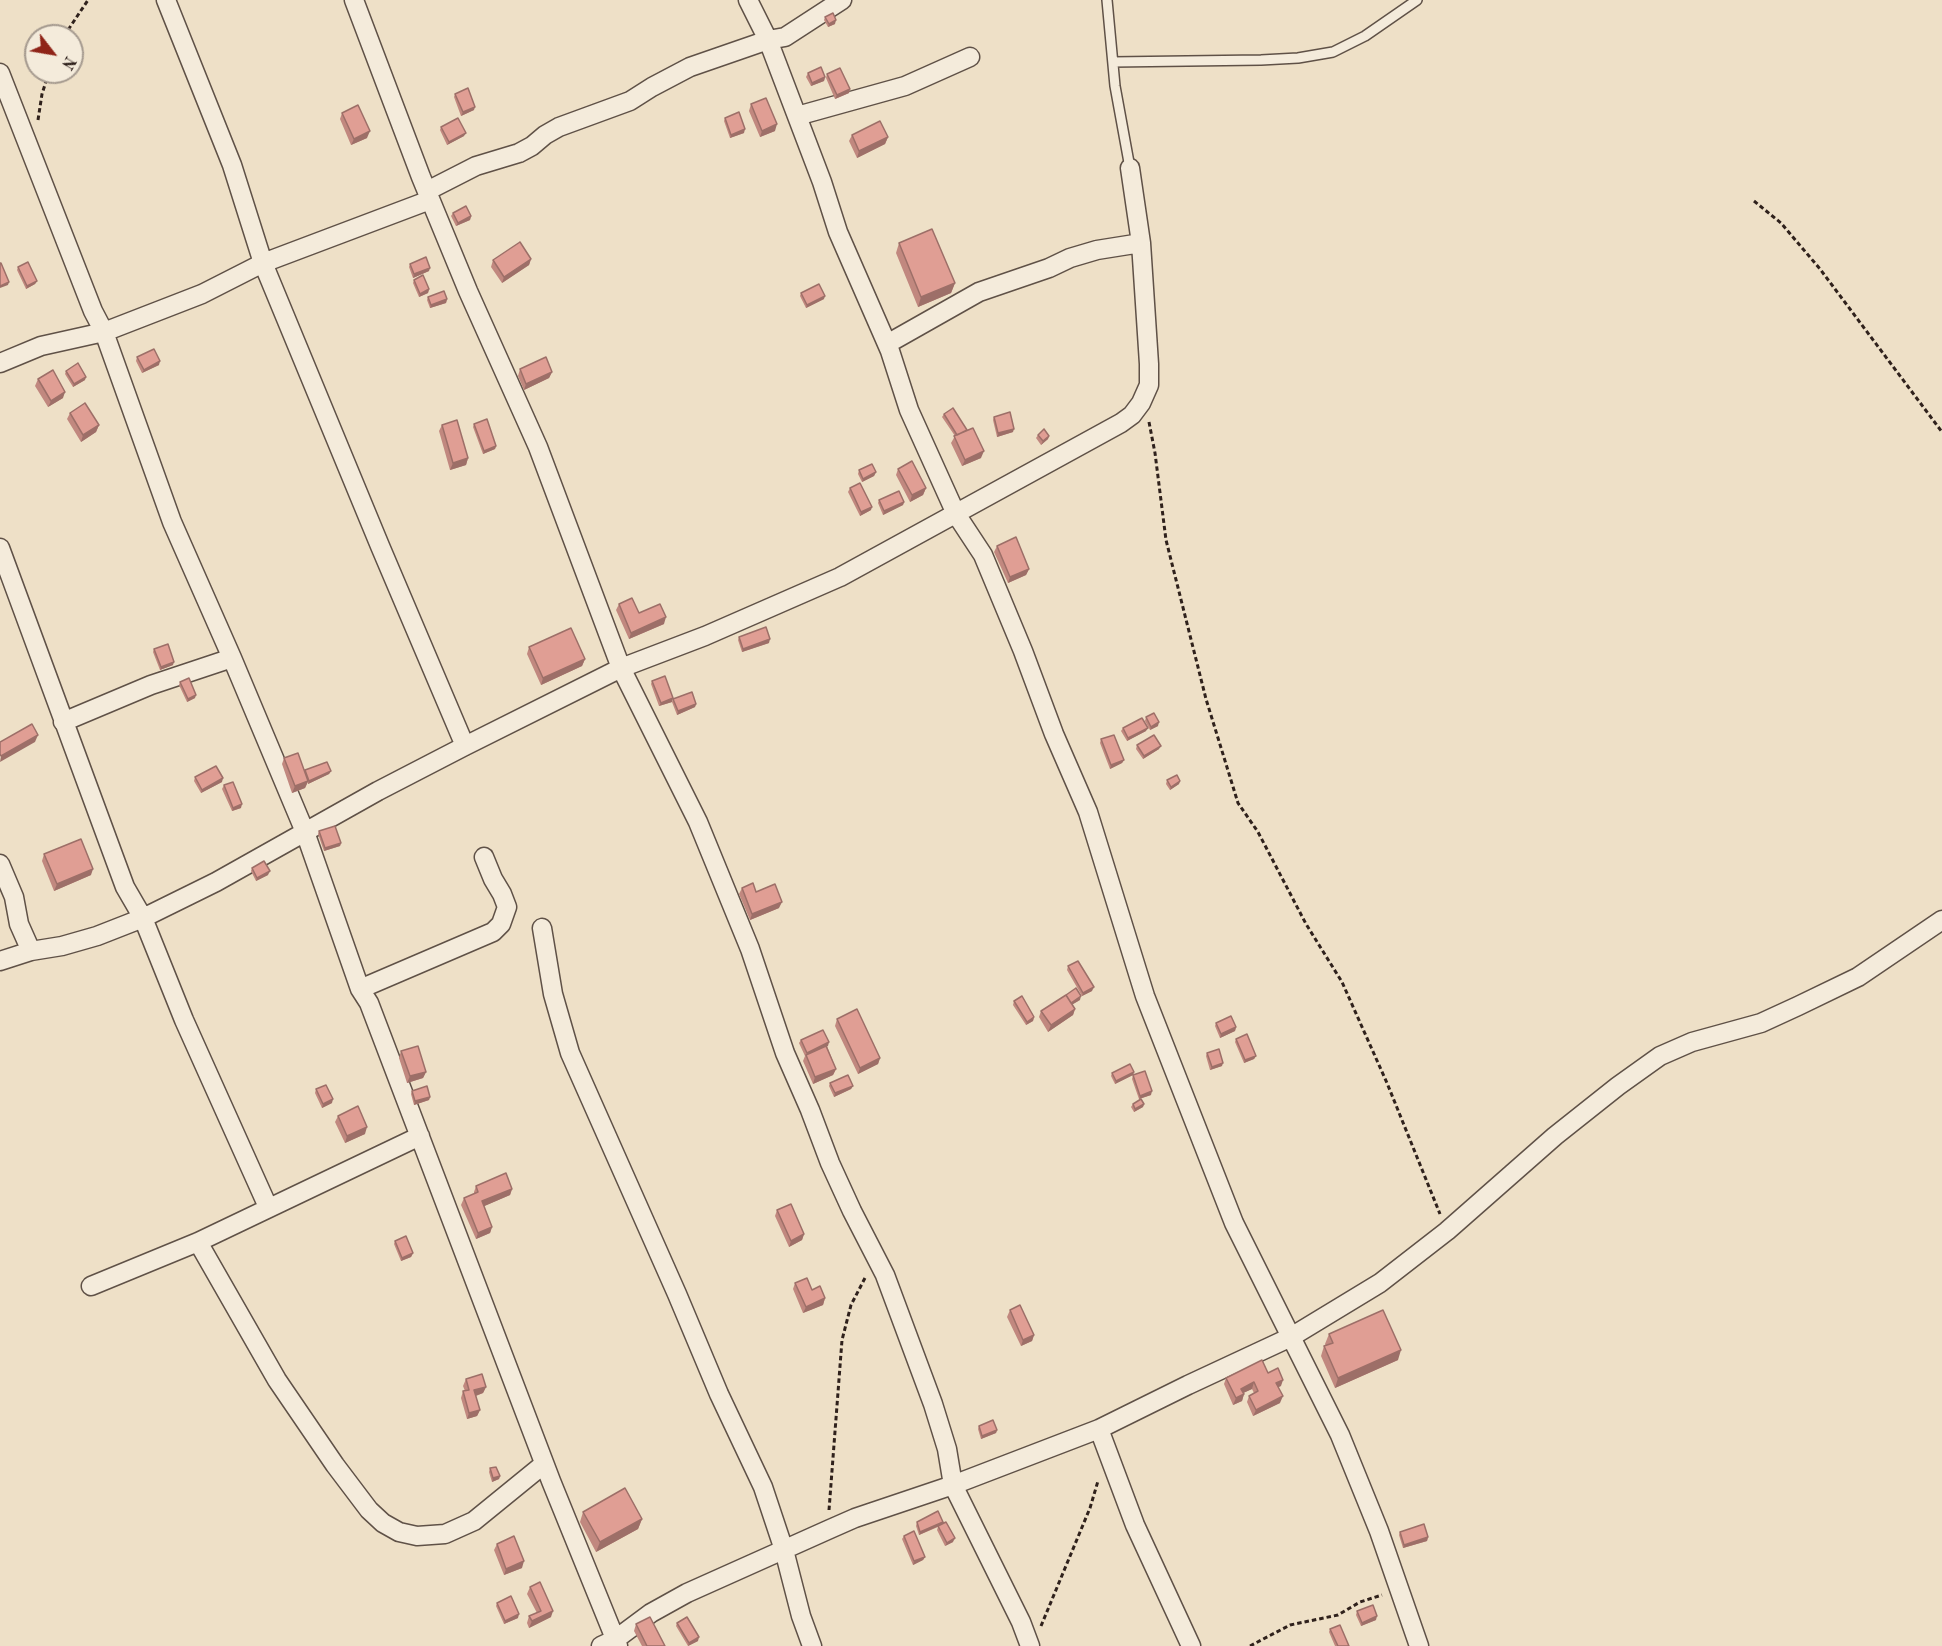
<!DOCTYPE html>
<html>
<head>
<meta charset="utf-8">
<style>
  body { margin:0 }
  #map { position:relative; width:1942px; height:1646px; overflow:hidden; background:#eee0c7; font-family:"Old Standard TT",serif }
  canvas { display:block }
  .north { position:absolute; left:24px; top:24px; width:60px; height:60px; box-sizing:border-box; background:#f4ebdb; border:2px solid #a59a8f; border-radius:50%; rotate:121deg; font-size:16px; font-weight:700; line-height:24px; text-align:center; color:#2f211c }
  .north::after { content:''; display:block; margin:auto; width:21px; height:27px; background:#8f2418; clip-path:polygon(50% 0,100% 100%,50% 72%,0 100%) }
</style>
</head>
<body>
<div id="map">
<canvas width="1942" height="1646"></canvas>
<div class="north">N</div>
</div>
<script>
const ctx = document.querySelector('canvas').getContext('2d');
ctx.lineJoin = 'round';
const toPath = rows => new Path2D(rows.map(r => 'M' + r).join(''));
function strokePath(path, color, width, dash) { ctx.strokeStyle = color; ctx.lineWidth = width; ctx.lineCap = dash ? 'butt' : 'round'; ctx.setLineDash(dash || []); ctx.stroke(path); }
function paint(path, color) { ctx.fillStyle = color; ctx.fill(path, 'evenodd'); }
const path = toPath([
  [64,36,88,0],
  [38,120,42,94,49,72],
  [1754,201,1781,223,1820,269,1942,432],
  [1149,422,1155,453,1166,540,1206,699,1238,803,1258,832,1306,924,1342,982,1387,1083,1440,1214],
  [829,1510,842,1340,851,1305,866,1276],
  [1041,1626,1090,1508,1098,1481],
  [1250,1646,1290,1625,1338,1615,1360,1602,1382,1595]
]);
const lane = toPath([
  [1107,0,1115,86,1130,168],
  [1113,62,1261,60,1298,58,1333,52,1365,36,1417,0]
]);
const street = toPath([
  [166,0,232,165,263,263,380,546,465,746],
  [354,0,421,177,468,291,538,447,621,668,698,822,750,949,785,1053,810,1110,830,1163,852,1211,885,1275,933,1404,947,1449,953,1485,1021,1622,1030,1646],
  [748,0,768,40,822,182,838,232,890,351,909,410,956,514,983,555,1023,651,1054,734,1088,812,1145,996,1234,1223,1340,1435,1379,1531,1419,1646],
  [0,73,93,311,104,332,172,522,232,658,305,832,360,989,369,1003,551,1481,618,1646],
  [797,116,905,86,970,57],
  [427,191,476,166,519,153,532,146,545,135,559,127,630,101,652,87,690,67,768,40,785,37,842,0],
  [887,344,979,292,1049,268,1070,258,1097,250,1141,243],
  [0,363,41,346,104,332,202,294,263,263,430,200],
  [0,548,125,887,143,918,184,1020,268,1207],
  [63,722,151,685,232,658],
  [0,864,14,897,19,924,31,951],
  [542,928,553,994,570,1053,677,1294,719,1394,763,1487,784,1550,801,1616,812,1646],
  [0,961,31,951,62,946,97,936,143,918,216,882,378,791,465,746,621,668,705,636,840,577,1121,423,1132,415,1141,403,1149,385,1149,364,1141,243,1130,168],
  [360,989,493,932,501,924,507,907,502,894,493,879,484,857],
  [198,1242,277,1380,335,1465,369,1510,383,1523,399,1532,417,1536,445,1534,474,1521,544,1464],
  [91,1286,198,1242,420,1136],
  [1099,1429,1135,1525,1191,1646],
  [601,1646,616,1639,651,1613,687,1593,830,1529,855,1518,953,1485,1099,1429,1188,1385,1291,1337,1380,1283,1447,1231,1555,1136,1618,1086,1660,1056,1692,1042,1761,1023,1798,1006,1858,977,1942,920]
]);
const wall = toPath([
  [825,17,835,24,828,27,824,20],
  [808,73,825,77,824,81,811,86,806,77],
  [827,74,850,89,849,93,835,99,826,78],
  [455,94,474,110,461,116,454,97],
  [751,104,775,131,760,137,749,111],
  [342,113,367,138,351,145,340,119],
  [725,118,744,133,730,138,724,121],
  [441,127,464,136,447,145,440,130],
  [852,135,888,137,885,144,857,158,849,141],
  [453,213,471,216,470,220,456,226,451,216],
  [899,243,955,283,951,293,918,307,896,253],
  [531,259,529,265,502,283,491,267,493,260],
  [410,264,429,271,413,278,409,267],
  [18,267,37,281,35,284,26,289,17,270],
  [414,280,429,289,428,293,419,297,413,283],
  [801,293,824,299,806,308,800,296],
  [428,297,447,299,446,303,430,308,427,300],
  [137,357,159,365,142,373,136,361],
  [520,369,552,372,549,378,524,390,518,376],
  [66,371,85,380,73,387,65,374],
  [38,379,63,398,48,407,35,386],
  [70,413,99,425,96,432,81,442,67,419],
  [944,414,981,458,962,466,951,443,955,436,942,417],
  [994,417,1013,432,997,437,993,420],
  [474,424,496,446,495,449,483,454,473,427],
  [442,425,468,458,466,465,450,470,439,431],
  [1038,435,1049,436,1048,439,1041,445,1036,438],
  [898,469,926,488,923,495,910,502,896,475],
  [859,470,876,472,874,476,862,482,858,474],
  [850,488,871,510,860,516,848,492],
  [879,500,904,502,903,505,883,515,878,503],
  [997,546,1029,569,1026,575,1008,583,994,552],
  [619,604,639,613,664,624,629,639,616,610],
  [739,637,769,643,742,652,738,640],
  [529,647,585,659,582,666,541,685,527,654],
  [154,649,173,665,160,670,153,652],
  [652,681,672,702,659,706,651,684],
  [180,682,195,698,187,702,179,685],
  [673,699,696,704,695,707,677,715,672,702],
  [1146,717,1158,726,1150,730,1145,721],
  [1123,728,1146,731,1127,741,1121,731],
  [1101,739,1124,760,1122,763,1110,769,1100,743],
  [1137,745,1159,749,1143,759,1136,749],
  [284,758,305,772,305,770,331,771,329,774,308,784,308,782,305,788,292,793,282,764],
  [195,777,222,782,201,793,194,781],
  [1167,780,1180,781,1179,784,1170,790,1166,784],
  [224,785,241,808,232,811,222,789],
  [319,831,341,843,340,846,324,851,318,834],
  [44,854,91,875,54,891,42,861],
  [252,868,268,875,256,881,251,871],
  [742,888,756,892,779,908,750,920,739,894],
  [1068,966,1092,991,1082,996,1067,970],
  [1080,1000,1072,1004,1075,1009,1073,1015,1048,1032,1039,1017,1041,1011],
  [1014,1001,1034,1017,1033,1021,1026,1025,1013,1005],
  [837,1019,880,1058,878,1064,858,1074,835,1026],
  [1216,1023,1236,1027,1235,1031,1220,1038,1215,1026],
  [1236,1039,1256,1056,1254,1059,1244,1063,1235,1042],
  [801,1040,828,1046,827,1046,836,1069,833,1075,813,1084,803,1061,805,1056,799,1043],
  [401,1051,426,1072,423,1078,407,1083,399,1058],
  [1207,1053,1222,1066,1210,1070,1206,1056],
  [1134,1072,1133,1075,1115,1084,1111,1076,1112,1073],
  [1133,1075,1151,1095,1139,1099,1132,1079],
  [830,1083,853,1086,851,1089,834,1097,829,1086],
  [316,1089,332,1103,322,1108,315,1093],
  [412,1091,430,1097,429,1100,414,1105,411,1094],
  [1133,1104,1144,1104,1143,1107,1134,1112,1131,1107],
  [338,1116,365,1134,345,1143,335,1122],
  [476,1186,512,1189,510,1195,484,1206,492,1227,490,1233,476,1239,461,1205,464,1198,474,1194,474,1192],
  [777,1210,804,1234,802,1240,789,1247,775,1216],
  [395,1241,413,1253,411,1257,401,1261,394,1244],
  [795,1283,812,1290,825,1298,823,1305,803,1313,793,1289],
  [1010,1310,1034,1335,1032,1341,1021,1346,1007,1317],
  [1329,1334,1398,1360,1335,1388,1321,1356,1324,1346,1326,1346,1325,1344],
  [1268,1373,1281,1386,1278,1387,1280,1403,1253,1416,1247,1402,1249,1396,1254,1393,1252,1389,1243,1393,1244,1394,1242,1401,1233,1405,1224,1384,1226,1378],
  [466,1379,486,1387,483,1393,476,1396,480,1410,477,1416,467,1419,461,1398,463,1391,465,1391,463,1386],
  [979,1426,997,1430,996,1433,981,1439,978,1429],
  [490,1468,500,1476,499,1479,492,1482,489,1472],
  [583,1512,642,1519,638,1529,596,1552,580,1522],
  [917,1522,943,1522,942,1524,953,1542,945,1546,937,1530,938,1527,919,1535,916,1526],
  [1400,1532,1428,1537,1427,1541,1403,1548,1399,1535],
  [904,1536,925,1557,923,1560,913,1565,902,1539],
  [497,1544,522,1568,504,1575,494,1550],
  [530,1587,551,1617,529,1628,527,1623,529,1616,537,1613,527,1594],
  [497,1603,518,1618,504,1624,496,1606],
  [1357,1611,1376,1620,1361,1626,1356,1615],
  [677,1623,698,1641,688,1646,676,1626],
  [636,1624,665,1646,642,1646,634,1631],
  [1330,1629,1349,1646,1335,1646,1329,1632]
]);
const shadedWall = toPath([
  [836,20,835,24,828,27,829,24],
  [825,77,824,81,811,86,812,83],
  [850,89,849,93,835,99,837,95],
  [475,107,474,110,461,116,463,112],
  [777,124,775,131,760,137,762,131],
  [745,129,744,133,730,138,731,135],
  [370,131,367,138,351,145,354,139],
  [466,133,464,136,447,145,449,142],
  [888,137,885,144,857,158,859,151],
  [471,216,470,220,456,226,458,223],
  [531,259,529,265,502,283,504,277],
  [430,268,429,271,413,278,414,274],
  [37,281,35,284,26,289,27,286],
  [9,282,8,285,0,288,0,286],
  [955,283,951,293,918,307,921,297],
  [429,289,428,293,419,297,420,294],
  [825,296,824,299,806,308,807,305],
  [447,299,446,303,430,308,431,305],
  [160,361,159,365,142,373,144,370],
  [552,372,549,378,524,390,526,384],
  [86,377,85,380,73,387,74,384],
  [65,392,63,398,48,407,51,401],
  [99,425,96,432,81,442,83,435],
  [1014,429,1013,432,997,437,998,433],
  [1049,436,1048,439,1041,445,1043,441],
  [496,446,495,449,483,454,484,451],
  [984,451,981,458,962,466,965,460],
  [468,458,466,465,450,470,453,463],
  [876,472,874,476,862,482,863,479],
  [926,488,923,495,910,502,912,495],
  [904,502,903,505,883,515,884,511],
  [872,507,871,510,860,516,861,512],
  [1029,569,1026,575,1008,583,1010,577],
  [666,617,664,624,629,639,631,633],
  [770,639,769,643,742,652,743,649],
  [585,659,582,666,541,685,543,678],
  [174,662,173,665,160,670,161,667],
  [196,695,195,698,187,702,188,699],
  [673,698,672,702,659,706,661,703],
  [696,704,695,707,677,715,678,711],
  [1159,722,1158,726,1150,730,1151,727],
  [1148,728,1146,731,1127,741,1128,738],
  [38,735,35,742,0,762,1,756],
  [1161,746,1159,749,1143,759,1144,756],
  [1124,760,1122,763,1110,769,1111,765],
  [331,771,329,774,308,784,309,781],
  [223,778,222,782,201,793,202,790],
  [308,781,305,788,292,793,295,786],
  [1180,781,1179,784,1170,790,1171,787],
  [242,804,241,808,232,811,233,808],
  [341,843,340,846,324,851,325,848],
  [93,869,91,875,54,891,57,884],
  [270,871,268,875,256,881,257,878],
  [782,902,779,908,750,920,752,914],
  [1094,987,1092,991,1082,996,1083,993],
  [1081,996,1080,1000,1070,1006,1071,1003],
  [1075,1009,1073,1015,1048,1032,1051,1025],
  [1034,1017,1033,1021,1026,1025,1027,1022],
  [1236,1027,1235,1031,1220,1038,1221,1034],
  [829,1042,828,1046,806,1056,807,1053],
  [1256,1056,1254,1059,1244,1063,1245,1060],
  [880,1058,878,1064,858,1074,860,1068],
  [1223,1063,1222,1066,1210,1070,1212,1067],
  [836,1069,833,1075,813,1084,815,1077],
  [426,1072,423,1078,407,1083,410,1076],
  [1134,1072,1133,1075,1115,1084,1116,1081],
  [853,1086,851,1089,834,1097,835,1093],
  [1152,1091,1151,1095,1139,1099,1140,1096],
  [430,1097,429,1100,414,1105,415,1101],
  [333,1099,332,1103,322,1108,323,1104],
  [1144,1104,1143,1107,1134,1112,1135,1109],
  [367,1127,365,1134,345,1143,347,1136],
  [512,1189,510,1195,480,1208,482,1201],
  [492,1227,490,1233,476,1239,478,1233],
  [804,1234,802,1240,789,1247,791,1241],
  [413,1253,411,1257,401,1261,402,1258],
  [825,1298,823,1305,803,1313,806,1307],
  [1034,1335,1032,1341,1021,1346,1023,1340],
  [1401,1350,1398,1360,1335,1388,1338,1378],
  [1283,1380,1281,1386,1274,1389,1276,1383],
  [1254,1382,1252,1389,1239,1395,1241,1389],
  [486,1387,483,1393,472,1397,474,1390],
  [1244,1394,1242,1401,1233,1405,1236,1398],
  [1283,1396,1280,1403,1253,1416,1256,1410],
  [480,1410,477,1416,467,1419,469,1413],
  [997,1430,996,1433,981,1439,982,1436],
  [500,1476,499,1479,492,1482,493,1478],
  [642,1519,638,1529,596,1552,600,1542],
  [943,1522,941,1525,919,1535,920,1532],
  [1428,1537,1427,1541,1403,1548,1404,1545],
  [955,1538,953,1542,945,1546,947,1543],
  [925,1557,923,1560,913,1565,914,1561],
  [524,1561,522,1568,504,1575,506,1569],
  [553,1611,551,1617,529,1628,532,1621],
  [519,1614,518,1618,504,1624,505,1621],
  [1377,1616,1376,1620,1361,1626,1362,1623],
  [699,1637,698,1641,688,1646,689,1643]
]);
const building = toPath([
  [833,13,836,20,829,24,825,17,833,13],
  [821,67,825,77,812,83,808,73,821,67],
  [840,68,850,89,837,95,827,74,840,68],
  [468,88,475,107,463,112,455,94,468,88],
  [766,98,777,124,762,131,751,104,766,98],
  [358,105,370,131,354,139,342,113,358,105],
  [739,112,745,129,731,135,725,118,739,112],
  [458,118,466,133,449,142,441,127,458,118],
  [880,121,888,137,859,151,852,135,880,121],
  [466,206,471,216,458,223,453,213,466,206],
  [932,229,955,283,921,297,899,243,932,229],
  [520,242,531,259,504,277,493,260,520,242],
  [426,257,430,268,414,274,410,264,426,257],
  [28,262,37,281,27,286,18,267,28,262],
  [0,263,1,263,9,282,0,286,0,263],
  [423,275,429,289,420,294,414,280,423,275],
  [819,284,825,296,807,305,801,293,819,284],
  [444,291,447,299,431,305,428,297,444,291],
  [154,349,160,361,144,370,137,357,154,349],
  [546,357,552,372,526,384,520,369,546,357],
  [78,363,86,377,74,384,66,371,78,363],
  [53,370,65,392,51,401,38,379,53,370],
  [85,403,99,425,83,435,70,413,85,403],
  [953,408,967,430,957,435,944,414,953,408],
  [1010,412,1014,429,998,433,994,417,1010,412],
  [487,419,496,446,484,451,474,424,487,419],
  [457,420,468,458,453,463,442,425,457,420],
  [973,428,984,451,965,460,954,436,973,428],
  [1044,429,1049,436,1043,441,1038,435,1044,429],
  [912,461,926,488,912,495,898,469,912,461],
  [872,464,876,472,863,479,859,470,872,464],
  [860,483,872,507,861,512,850,488,860,483],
  [899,491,904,502,884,511,879,500,899,491],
  [1016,537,1029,569,1010,577,997,546,1016,537],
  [632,598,639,613,660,604,666,617,631,633,619,604,632,598],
  [766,627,770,639,743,649,739,637,766,627],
  [571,628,585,659,543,678,529,647,571,628],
  [168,644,174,662,161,667,154,649,168,644],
  [665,676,673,698,661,703,652,681,665,676],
  [189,678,196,695,188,699,180,682,189,678],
  [692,692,696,704,678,711,673,699,692,692],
  [1154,713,1159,722,1151,727,1146,717,1154,713],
  [1142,718,1148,728,1128,738,1123,728,1142,718],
  [32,724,38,735,1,756,0,754,0,742,32,724],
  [1114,735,1124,760,1111,765,1101,739,1114,735],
  [1154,735,1161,746,1144,756,1137,745,1154,735],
  [298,753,308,781,295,786,284,758,298,753],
  [327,762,331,771,309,781,305,770,327,762],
  [216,766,223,778,202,790,195,777,216,766],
  [1177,775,1180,781,1171,787,1167,780,1177,775],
  [233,782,242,804,233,808,224,785,233,782],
  [335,826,341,843,325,848,319,831,335,826],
  [81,839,93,869,57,884,44,854,81,839],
  [264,861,270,871,257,878,252,868,264,861],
  [753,883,756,892,775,884,782,902,752,914,742,888,753,883],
  [1078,961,1094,987,1083,993,1068,966,1078,961],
  [1076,988,1081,996,1071,1003,1066,995,1076,988],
  [1066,995,1075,1009,1051,1025,1041,1011,1066,995],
  [1022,996,1034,1017,1027,1022,1014,1001,1022,996],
  [857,1009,880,1058,860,1068,837,1019,857,1009],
  [1231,1016,1236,1027,1221,1034,1216,1023,1231,1016],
  [823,1030,829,1042,807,1053,801,1040,823,1030],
  [1247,1034,1256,1056,1245,1060,1236,1039,1247,1034],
  [418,1046,426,1072,410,1076,401,1051,418,1046],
  [826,1046,836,1069,815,1077,806,1055,826,1046],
  [1219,1049,1223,1063,1212,1067,1207,1053,1219,1049],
  [1130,1064,1134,1072,1116,1081,1112,1073,1130,1064],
  [1145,1071,1152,1091,1140,1096,1133,1075,1145,1071],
  [848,1075,853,1086,835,1093,830,1083,848,1075],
  [326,1085,333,1099,323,1104,316,1089,326,1085],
  [427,1086,430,1097,415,1101,412,1091,427,1086],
  [1141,1099,1144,1104,1135,1109,1133,1104,1141,1099],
  [358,1106,367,1127,347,1136,338,1116,358,1106],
  [506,1173,512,1189,482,1201,492,1227,478,1233,464,1198,478,1192,476,1186,506,1173],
  [791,1204,804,1234,791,1241,777,1210,791,1204],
  [406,1236,413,1253,402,1258,395,1241,406,1236],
  [807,1278,812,1290,820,1286,825,1298,806,1307,795,1283,807,1278],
  [1020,1305,1034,1335,1023,1340,1010,1310,1020,1305],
  [1383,1310,1401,1350,1338,1378,1324,1346,1333,1343,1329,1334,1383,1310],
  [1262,1360,1268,1373,1278,1368,1283,1380,1276,1383,1283,1396,1256,1410,1249,1396,1258,1391,1254,1382,1241,1389,1244,1394,1236,1398,1226,1378,1262,1360],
  [482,1374,486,1387,474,1390,480,1410,469,1413,463,1391,469,1390,466,1379,482,1374],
  [993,1420,997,1430,982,1436,979,1426,993,1420],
  [496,1467,500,1476,493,1478,490,1468,496,1467],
  [625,1488,642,1519,600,1542,583,1512,625,1488],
  [938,1511,943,1522,920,1532,917,1522,938,1511],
  [946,1522,955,1538,947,1543,938,1526,946,1522],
  [1424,1524,1428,1537,1404,1545,1400,1532,1424,1524],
  [914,1531,925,1557,914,1561,904,1536,914,1531],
  [514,1536,524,1561,506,1569,497,1544,514,1536],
  [540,1582,553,1611,532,1621,529,1616,541,1611,530,1587,540,1582],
  [511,1596,519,1614,505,1621,497,1603,511,1596],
  [1373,1605,1377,1616,1362,1623,1357,1611,1373,1605],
  [650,1617,665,1646,647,1646,636,1624,650,1617],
  [687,1617,699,1637,689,1643,677,1623,687,1617],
  [1340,1625,1349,1646,1338,1646,1330,1629,1340,1625]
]);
strokePath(lane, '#5f5147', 12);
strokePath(street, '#5f5147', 21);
strokePath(path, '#2f211c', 3, [4.5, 3]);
strokePath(lane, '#f4ebdb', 9);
strokePath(street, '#f4ebdb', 18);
paint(wall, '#c1887f');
paint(shadedWall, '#9d6f68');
paint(building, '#e09e94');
strokePath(building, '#9d6f68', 1.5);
</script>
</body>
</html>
